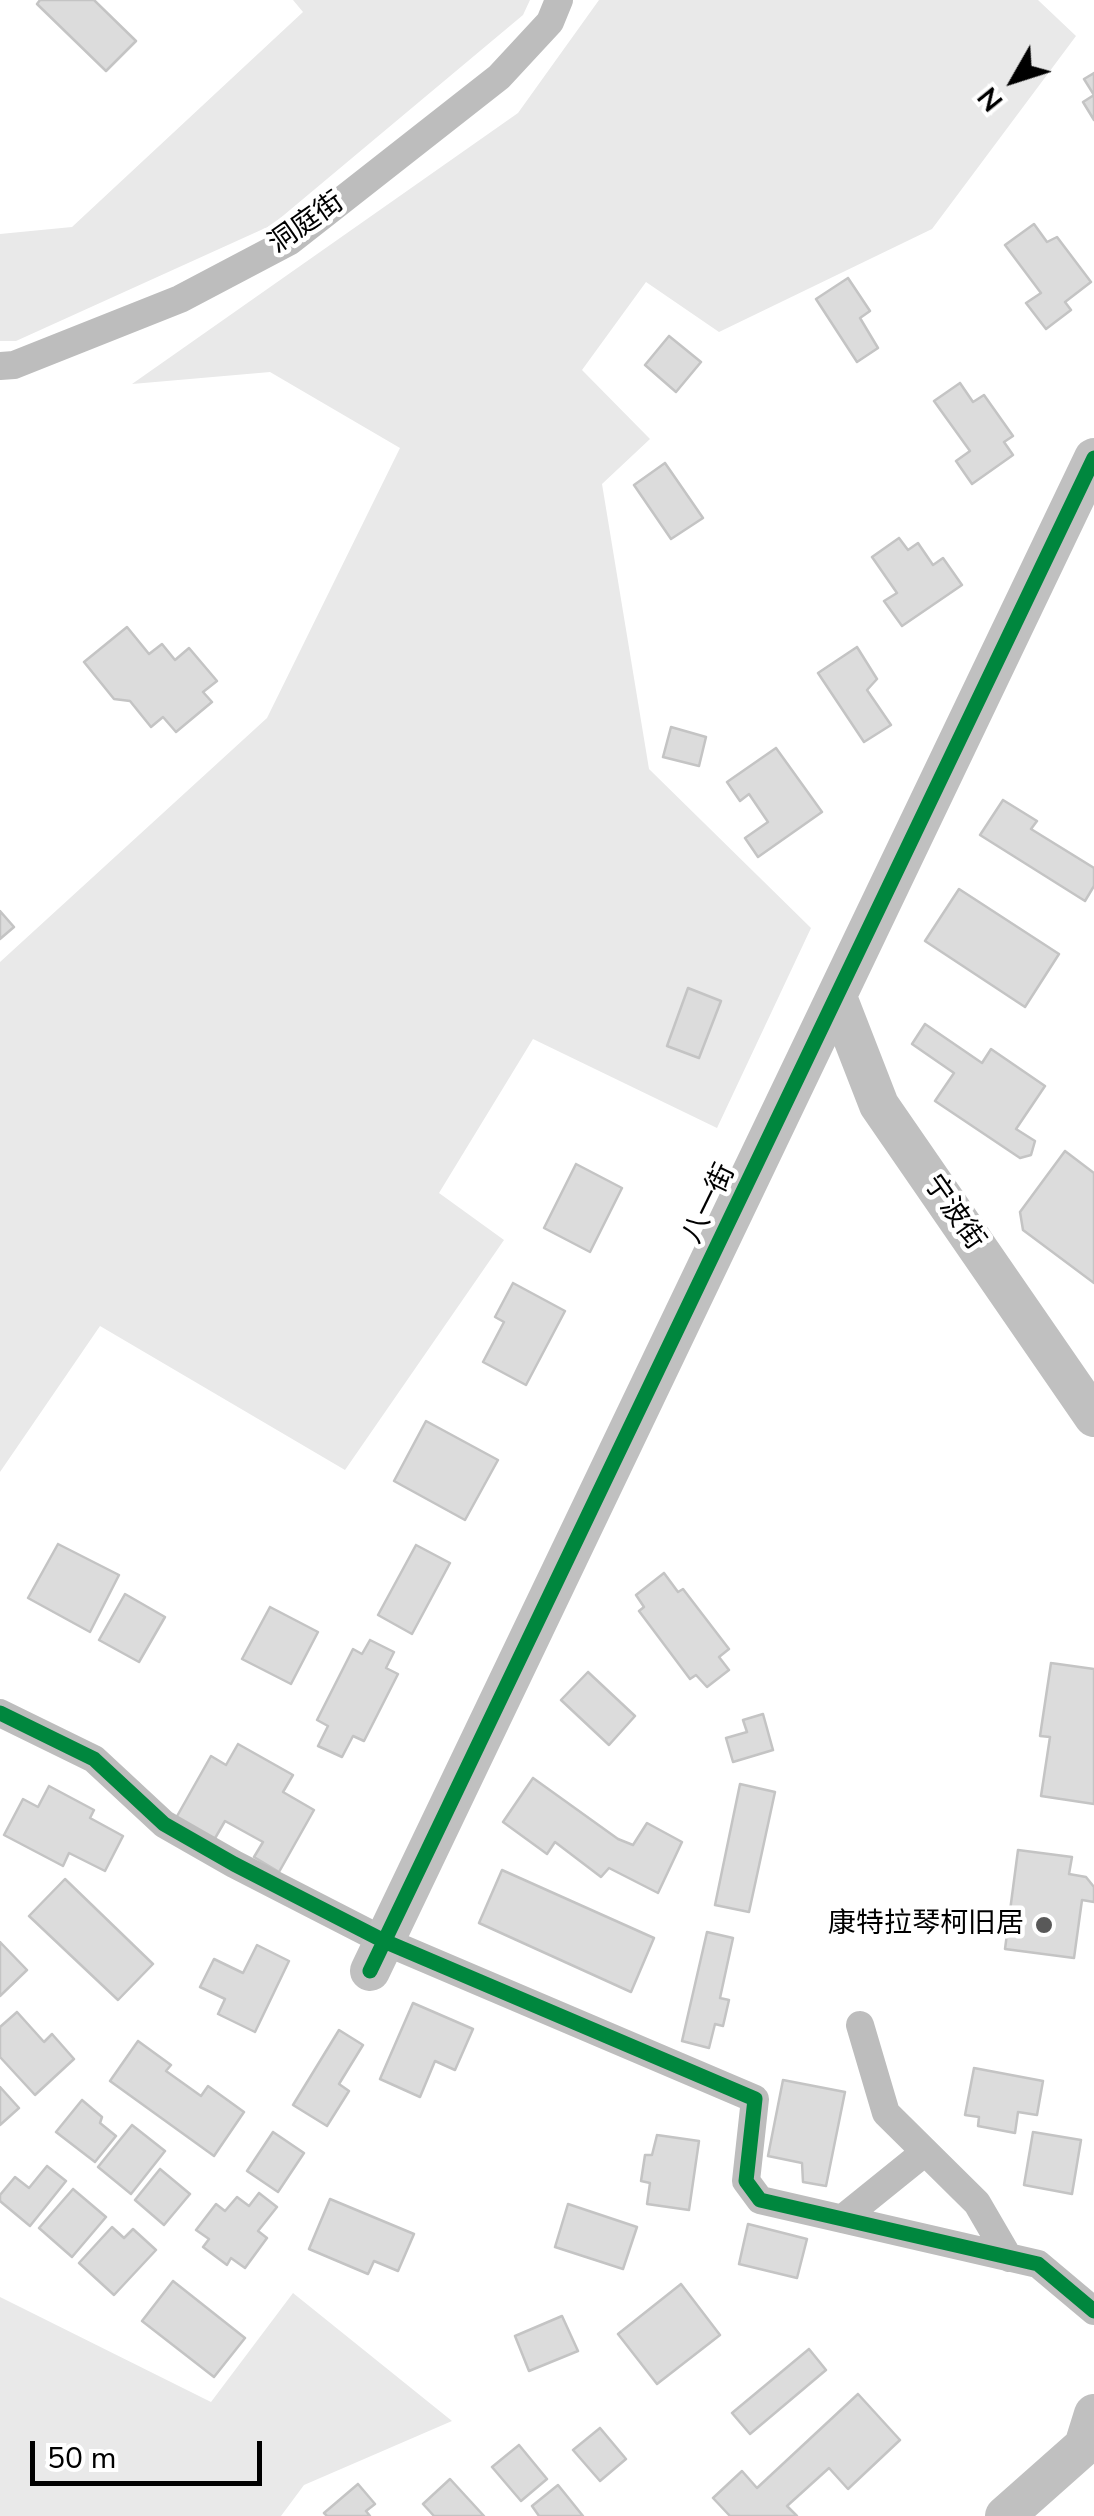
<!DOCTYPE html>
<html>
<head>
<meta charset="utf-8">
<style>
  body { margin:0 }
  #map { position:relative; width:1094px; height:2516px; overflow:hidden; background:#fff; font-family:"Nunito Sans",sans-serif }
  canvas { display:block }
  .north { position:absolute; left:964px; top:30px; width:100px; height:100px; -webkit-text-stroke:8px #fff; paint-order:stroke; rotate:231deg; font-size:28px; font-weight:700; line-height:40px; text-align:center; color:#000 }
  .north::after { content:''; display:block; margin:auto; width:35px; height:45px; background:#000; clip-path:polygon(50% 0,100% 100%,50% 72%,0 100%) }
  .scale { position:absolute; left:30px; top:2441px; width:232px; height:45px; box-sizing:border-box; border:5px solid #000; border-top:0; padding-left:12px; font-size:30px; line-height:35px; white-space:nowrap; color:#000; -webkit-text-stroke:8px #fff; paint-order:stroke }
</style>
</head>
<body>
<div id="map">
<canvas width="1094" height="2516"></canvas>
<div class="north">N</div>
<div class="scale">50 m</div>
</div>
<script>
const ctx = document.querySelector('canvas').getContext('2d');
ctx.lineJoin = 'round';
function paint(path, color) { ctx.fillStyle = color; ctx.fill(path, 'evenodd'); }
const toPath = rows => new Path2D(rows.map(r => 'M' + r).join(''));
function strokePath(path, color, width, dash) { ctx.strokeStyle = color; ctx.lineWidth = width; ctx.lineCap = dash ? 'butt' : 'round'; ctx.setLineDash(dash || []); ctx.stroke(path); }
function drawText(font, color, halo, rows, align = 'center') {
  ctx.font = font + ' "Nunito Sans","Noto Sans SC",sans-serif'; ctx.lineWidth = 9; ctx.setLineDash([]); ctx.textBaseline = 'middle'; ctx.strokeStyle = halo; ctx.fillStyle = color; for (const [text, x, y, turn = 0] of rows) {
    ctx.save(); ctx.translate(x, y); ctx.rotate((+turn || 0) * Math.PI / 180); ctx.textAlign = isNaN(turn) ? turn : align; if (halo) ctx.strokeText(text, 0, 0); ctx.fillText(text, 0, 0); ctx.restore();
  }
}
const green = toPath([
  [293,0,530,0,523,15,272,225,16,341,0,341,0,234,72,227,303,12],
  [599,0,1038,0,1076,36,932,229,719,332,646,282,582,370,650,439,602,484,649,769,811,928,717,1128,533,1039,439,1193,504,1240,345,1470,100,1326,0,1472,0,962,267,718,400,448,270,372,132,384,518,113],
  [293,2293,452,2421,304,2485,281,2516,0,2516,0,2297,211,2402]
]);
const building = toPath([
  [40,0,94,0,136,41,106,71,37,4,40,0],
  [1094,73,1094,120,1083,102,1094,95,1084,79,1094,73],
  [1034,224,1047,242,1057,237,1091,282,1065,302,1071,310,1046,329,1026,303,1041,293,1005,245,1034,224],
  [848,278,870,311,860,318,878,348,857,362,816,299,848,278],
  [669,336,701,362,676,392,645,365,669,336],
  [960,383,973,402,984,395,1013,436,1004,442,1013,455,972,484,956,461,970,451,934,401,960,383],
  [665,463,703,518,671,539,634,485,665,463],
  [899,538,908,550,918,543,933,565,943,558,962,585,902,626,884,601,897,593,872,557,899,538],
  [127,627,149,654,162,644,175,660,189,648,217,681,203,692,212,702,176,732,163,717,151,727,130,701,114,699,84,662,127,627],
  [857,647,877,679,867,690,891,725,864,742,818,673,857,647],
  [671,727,706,737,699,766,663,757,671,727],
  [776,748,822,812,758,857,745,838,768,822,749,794,740,801,727,782,776,748],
  [1003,800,1037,821,1031,829,1094,868,1094,886,1085,901,980,835,1003,800],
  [959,889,1059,954,1025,1007,925,941,959,889],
  [0,911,14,927,0,939,0,911],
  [688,988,721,1001,699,1058,667,1046,688,988],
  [925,1024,982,1063,991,1049,1045,1086,1016,1129,1035,1141,1031,1155,1020,1158,935,1101,954,1073,912,1044,925,1024],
  [1065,1151,1094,1173,1094,1283,1023,1230,1020,1212,1065,1151],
  [576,1164,622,1188,590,1252,544,1228,576,1164],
  [513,1283,565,1311,526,1385,483,1362,504,1322,495,1317,513,1283],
  [426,1421,498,1460,465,1520,394,1481,426,1421],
  [58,1544,119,1575,90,1632,28,1598,58,1544],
  [416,1545,450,1563,412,1634,378,1615,416,1545],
  [664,1573,678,1592,683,1589,729,1649,719,1657,729,1670,707,1687,696,1675,690,1679,639,1611,644,1607,636,1595,664,1573],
  [125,1594,165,1617,139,1662,99,1640,125,1594],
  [270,1607,318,1632,291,1684,242,1659,270,1607],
  [370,1640,394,1652,386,1668,398,1674,364,1741,353,1736,342,1757,318,1746,328,1726,317,1720,353,1649,362,1654,370,1640],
  [1051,1663,1094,1669,1094,1804,1041,1796,1050,1737,1040,1736,1051,1663],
  [588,1672,635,1716,609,1745,561,1700,588,1672],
  [763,1714,773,1750,733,1762,726,1738,747,1732,743,1720,763,1714],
  [238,1744,293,1775,283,1792,314,1810,279,1872,254,1857,263,1842,225,1821,214,1840,176,1818,211,1756,226,1765,238,1744],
  [533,1778,618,1839,633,1845,647,1823,682,1842,658,1893,609,1868,601,1877,555,1842,547,1854,503,1822,533,1778],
  [740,1784,775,1792,749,1912,715,1905,740,1784],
  [49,1786,94,1810,90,1818,123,1836,105,1871,69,1853,63,1866,4,1835,23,1799,38,1807,49,1786],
  [1018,1850,1072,1857,1069,1874,1086,1877,1094,1887,1094,1902,1082,1900,1074,1958,1005,1949,1018,1850],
  [502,1870,654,1938,631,1992,479,1923,502,1870],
  [65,1879,153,1964,118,2000,29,1916,65,1879],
  [707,1932,733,1938,720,1998,729,2000,723,2026,715,2024,709,2048,682,2041,707,1932],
  [0,1942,27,1970,0,1996,0,1942],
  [257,1945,289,1961,255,2032,218,2014,225,1999,200,1987,214,1959,243,1973,257,1945],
  [413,2003,473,2029,455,2070,435,2061,420,2097,380,2079,413,2003],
  [17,2012,44,2042,52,2034,74,2059,35,2095,0,2057,0,2027,17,2012],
  [339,2030,363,2045,339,2084,349,2091,327,2126,293,2105,339,2030],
  [138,2041,171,2065,166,2071,201,2096,208,2086,244,2112,214,2156,110,2081,138,2041],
  [974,2068,1043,2081,1037,2115,1018,2112,1015,2133,978,2126,979,2117,965,2115,974,2068],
  [783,2080,845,2092,826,2186,803,2182,802,2163,768,2156,783,2080],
  [0,2087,19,2108,0,2125,0,2087],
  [82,2100,102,2117,100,2123,116,2136,95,2162,56,2132,82,2100],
  [132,2125,165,2151,131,2194,98,2167,132,2125],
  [273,2132,304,2153,278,2192,247,2171,273,2132],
  [1033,2132,1081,2140,1072,2194,1024,2185,1033,2132],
  [657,2135,699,2141,689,2210,647,2204,650,2183,641,2181,645,2155,652,2155,657,2135],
  [47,2166,66,2181,30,2226,0,2201,0,2195,15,2177,29,2188,47,2166],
  [160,2169,190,2194,164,2225,135,2200,160,2169],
  [73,2189,106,2217,72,2257,39,2228,73,2189],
  [259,2193,277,2207,258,2231,267,2238,245,2268,231,2258,227,2265,203,2247,209,2239,196,2230,216,2204,225,2211,237,2197,249,2206,259,2193],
  [330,2199,414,2234,398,2271,374,2261,368,2274,309,2249,330,2199],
  [568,2204,637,2227,623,2269,555,2247,568,2204],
  [748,2224,807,2239,797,2278,739,2264,748,2224],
  [112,2227,124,2238,133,2229,156,2250,114,2295,79,2263,112,2227],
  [173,2281,245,2338,214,2377,142,2321,173,2281],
  [681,2284,720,2335,657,2384,618,2334,681,2284],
  [562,2316,578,2351,529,2371,515,2336,562,2316],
  [809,2349,826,2370,750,2434,732,2413,809,2349],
  [858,2394,900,2440,848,2489,829,2468,787,2506,797,2516,730,2516,713,2498,742,2471,757,2488,858,2394],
  [600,2428,626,2459,600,2481,573,2450,600,2428],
  [519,2445,547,2479,521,2501,492,2467,519,2445],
  [450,2479,484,2516,434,2516,423,2504,450,2479],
  [358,2484,375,2504,366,2511,370,2516,327,2516,324,2513,358,2484],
  [558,2485,583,2516,539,2516,532,2506,558,2485]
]);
const street = toPath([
  [0,366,14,365,180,299,290,241,499,77,550,22,559,0],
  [0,1713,94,1759,164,1824,234,1864,384,1941,755,2099,746,2181,760,2200,1038,2264,1094,2311],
  [860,2025,886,2113,977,2203,1009,2258],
  [842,2219,925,2152]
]);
const secondary = toPath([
  [837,997,879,1105,1094,1417],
  [370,1971,1094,458],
  [1005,2516,1084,2446,1094,2414]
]);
const cycleway = toPath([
  [0,1713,94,1759,164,1824,234,1864,384,1941,755,2099,746,2181,760,2200,1038,2264,1094,2311],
  [370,1971,1094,458]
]);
const markers = [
  [1044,1925,10,"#595959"]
];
const streetNames = [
  ["洞庭街",307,224,-35],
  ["八一街",710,1204,-64],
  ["宁波街",953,1213,55]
];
const poiNames = [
  ["康特拉琴柯旧居",1024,1925]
];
paint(green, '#e9e9e9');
paint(building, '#dcdcdc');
strokePath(building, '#c4c4c4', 2.5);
strokePath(street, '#bdbdbd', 28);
strokePath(secondary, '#c0c0c0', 40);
strokePath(cycleway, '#00873e', 15);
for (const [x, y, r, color] of markers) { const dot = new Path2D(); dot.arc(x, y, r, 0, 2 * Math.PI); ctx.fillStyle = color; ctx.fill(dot); strokePath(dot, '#fff', 4); }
drawText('28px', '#000', '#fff', streetNames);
drawText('28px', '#000', '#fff', poiNames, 'right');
</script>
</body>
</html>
